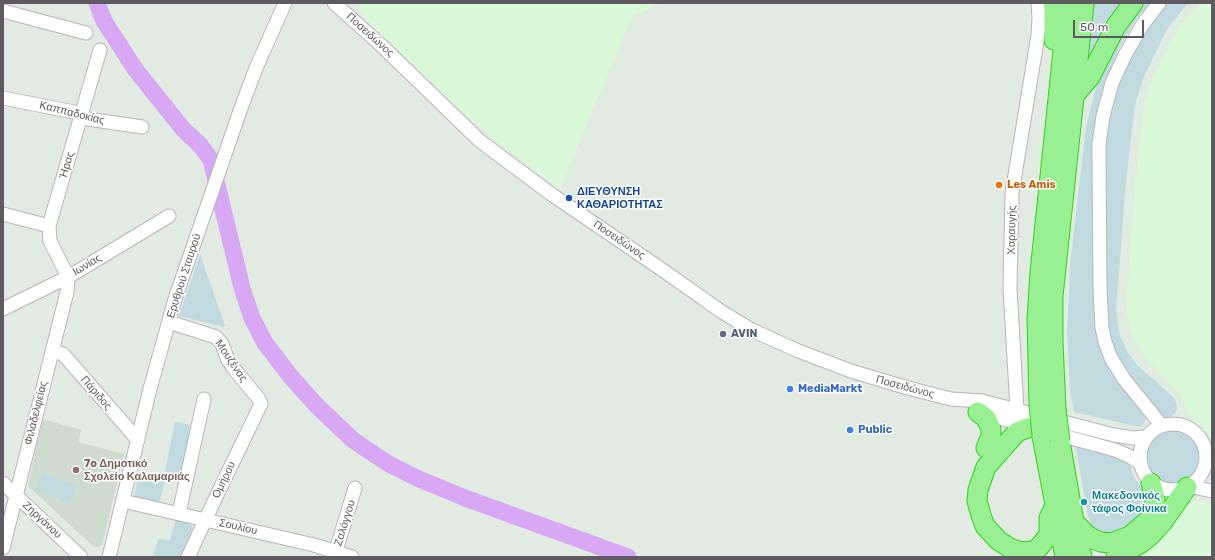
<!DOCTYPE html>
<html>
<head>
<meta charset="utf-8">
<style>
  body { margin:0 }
  #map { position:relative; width:1215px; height:560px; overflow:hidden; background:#e2ebe2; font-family:Rubik,sans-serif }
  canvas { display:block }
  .frame { position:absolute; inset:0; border:4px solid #5f5a61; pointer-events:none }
  .scale { position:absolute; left:1073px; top:20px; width:71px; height:18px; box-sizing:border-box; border:2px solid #5f5a61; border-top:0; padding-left:5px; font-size:12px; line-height:14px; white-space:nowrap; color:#5f5a61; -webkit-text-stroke:3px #fff; paint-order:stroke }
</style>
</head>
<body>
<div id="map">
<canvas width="1215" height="560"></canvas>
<div class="frame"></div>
<div class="scale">50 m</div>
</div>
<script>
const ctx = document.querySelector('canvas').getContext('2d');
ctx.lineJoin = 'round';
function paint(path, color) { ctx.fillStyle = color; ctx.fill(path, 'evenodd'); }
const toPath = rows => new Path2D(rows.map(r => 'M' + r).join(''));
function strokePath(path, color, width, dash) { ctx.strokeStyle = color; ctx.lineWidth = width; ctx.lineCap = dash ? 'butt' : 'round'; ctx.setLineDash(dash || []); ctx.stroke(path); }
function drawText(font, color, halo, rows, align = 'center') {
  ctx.font = font + ' Rubik,sans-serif'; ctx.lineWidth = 3; ctx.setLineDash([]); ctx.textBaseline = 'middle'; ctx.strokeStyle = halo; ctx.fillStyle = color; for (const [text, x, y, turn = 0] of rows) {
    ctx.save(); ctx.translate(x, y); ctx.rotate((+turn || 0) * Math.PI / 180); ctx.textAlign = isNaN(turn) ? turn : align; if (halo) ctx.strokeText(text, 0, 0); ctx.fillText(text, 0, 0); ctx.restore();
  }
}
const commercial = toPath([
  [361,3,663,3,632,16,560,189,484,131,446,97,358,11],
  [1202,3,1212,3,1212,439,1193,420,1185,407,1180,394,1148,361,1131,333,1126,309,1135,185,1144,105,1150,84,1169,44,1181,24],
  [1197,501,1202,501,1212,505,1212,557,1140,557,1147,553,1166,535,1180,511,1185,507]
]);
const education = toPath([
  [42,419,81,430,78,442,124,454,102,545,95,548,28,486]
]);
const green = toPath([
  [1093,3,1124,3,1088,62,1088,50],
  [1139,3,1150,3,1135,21,1119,48,1107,80,1096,275,1094,317,1095,330,1103,358,1115,377,1146,416,1144,424,1139,427,1074,412,1070,389,1067,332,1071,257,1086,127,1096,87,1108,56],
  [1164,3,1188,3,1166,31,1144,77,1136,101,1132,128,1125,193,1116,312,1120,336,1128,353,1137,365,1172,396,1176,402,1177,408,1175,413,1170,417,1163,418,1121,371,1106,326,1105,164,1107,129,1112,103,1119,78,1151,18],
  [200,254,225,326,223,327,179,316],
  [175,422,196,426,185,476,165,472],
  '1146 456a28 28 0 1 1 56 0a28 28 0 1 1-56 0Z',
  [1075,443,1125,458,1131,467,1133,476,1147,494,1146,512,1135,523,1112,535,1100,532,1092,526,1088,516],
  [42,473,77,486,70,504,37,490],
  [139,473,166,477,159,503,134,497],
  [176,519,188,523,193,527,181,557,153,557,158,539,170,540]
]);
const river = toPath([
  [97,3,104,21,135,69,183,129,201,146,211,160,234,255,242,288,252,318,265,343,291,377,317,406,353,440,366,449,389,464,419,479,465,498,628,557]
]);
const minor = toPath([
  [334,3,383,47,480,141,551,194,664,271,722,312,752,330,796,350,851,371,908,388,951,399,982,401,1114,435,1133,438,1146,437],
  [1159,3,1143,24,1126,53,1112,83,1103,116,1099,144,1099,162,1100,288,1102,328,1105,342,1111,358,1124,379,1162,426],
  [3,11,86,33],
  [3,98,74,112,88,119,142,127],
  [3,214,49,226],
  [3,309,68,277,169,216],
  [169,322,216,337,222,344,228,360,234,369,259,399,261,404,216,497,188,557],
  [52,351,63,354,138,440],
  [980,412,1023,425],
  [1014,423,1017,410,1010,288,1012,193,1038,35,1039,18,1038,3],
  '1140 457a33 33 0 1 1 66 0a33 33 0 1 1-66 0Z',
  [1053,433,1115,450,1129,456,1140,463],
  [3,483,81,557],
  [1188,486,1212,491],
  [123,501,314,545,352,557],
  [179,513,204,399],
  [3,548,67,292,68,277,50,241,49,226,100,50],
  [109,557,150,389,175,299,241,108,256,68,285,3],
  [334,557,355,488]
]);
const highway = toPath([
  [1054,3,1054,40],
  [1074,96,1090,77,1116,26,1133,3],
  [1039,404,1037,320,1040,272,1068,3],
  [1056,409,1053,343,1053,296,1084,3],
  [978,412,986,418,991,429,991,436,986,448],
  [1033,428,1027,428,1017,432,986,467,978,490,977,501,981,515,985,526,999,541,1010,548,1018,551,1027,552,1036,550,1040,546,1049,535,1049,518,1055,506],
  [1042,436,1065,557],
  [1060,441,1074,522,1082,557],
  [1074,522,1087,535,1093,539,1101,542,1111,543,1130,536,1151,518,1154,513,1155,499,1151,483],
  [1116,557,1141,543,1151,535,1162,523,1187,487]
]);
const highwayBridge = toPath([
  [1039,404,1042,436],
  [1056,409,1060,441]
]);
const markers = [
  [999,185,4,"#e8710a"],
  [569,198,4,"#1a4fb4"],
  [723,334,4,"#5c6f8a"],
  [790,389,4,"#3f7fe0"],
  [850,430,4,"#3f7fe0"],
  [76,470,4,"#8d6e63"],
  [1084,502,4,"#0f9aa8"]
];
const streetNames = [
  ["Ποσειδώνος",370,35,42],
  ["Καππαδοκίας",72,113,14],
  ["Ήρας",67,165,-73],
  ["Χαραυγής",1012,230,-89],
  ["Ποσειδώνος",619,240,34],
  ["Ιωνίας",87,265,-31],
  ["Ερυθρού Σταυρού",184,276,-72],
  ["Μουζένας",231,361,56],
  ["Ποσειδώνος",905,387,15],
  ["Πάριδος",96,393,49],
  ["Φιλαδελφείας",36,413,-76],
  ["Ομήρου",224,480,-64],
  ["Ζηργάνου",42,520,43],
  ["Ζαλόγγου",345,523,-73],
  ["Σουλίου",238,527,13]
];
const foodNames = [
  ["Les Amis",1007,185]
];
const transitNames = [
  ["ΔΙΕΥΘΥΝΣΗ",577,192],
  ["ΚΑΘΑΡΙΟΤΗΤΑΣ",577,205]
];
const serviceNames = [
  ["AVIN",731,334]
];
const shopNames = [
  ["MediaMarkt",798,389],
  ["Public",858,430]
];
const educationNames = [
  ["7o Δημοτικό",84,464],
  ["Σχολείο Καλαμαριάς",84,477]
];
const cultureNames = [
  ["Μακεδονικός",1092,496],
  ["τάφος Φοίνικα",1092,509]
];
paint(commercial, '#d9f9d8');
paint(education, '#d0dbd0');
paint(green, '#c0dae0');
strokePath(river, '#d9a8f5', 17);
strokePath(minor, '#b9b4bb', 15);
strokePath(highway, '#2dd419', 21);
strokePath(minor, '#fff', 13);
strokePath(highway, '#98f093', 19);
strokePath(highwayBridge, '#2dd419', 21, []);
strokePath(highwayBridge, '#98f093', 19);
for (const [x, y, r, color] of markers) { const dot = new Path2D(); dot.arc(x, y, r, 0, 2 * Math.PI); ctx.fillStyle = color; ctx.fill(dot); strokePath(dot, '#fff', 1.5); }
drawText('11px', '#5f5a61', '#fff', streetNames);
drawText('bold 11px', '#c56008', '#fff', foodNames, 'left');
drawText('bold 11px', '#164399', '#fff', transitNames, 'left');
drawText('bold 11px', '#4e5e75', '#fff', serviceNames, 'left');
drawText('bold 11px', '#366cbe', '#fff', shopNames, 'left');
drawText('bold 11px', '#785e54', '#fff', educationNames, 'left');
drawText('bold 11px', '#0d838f', '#fff', cultureNames, 'left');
</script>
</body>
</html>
